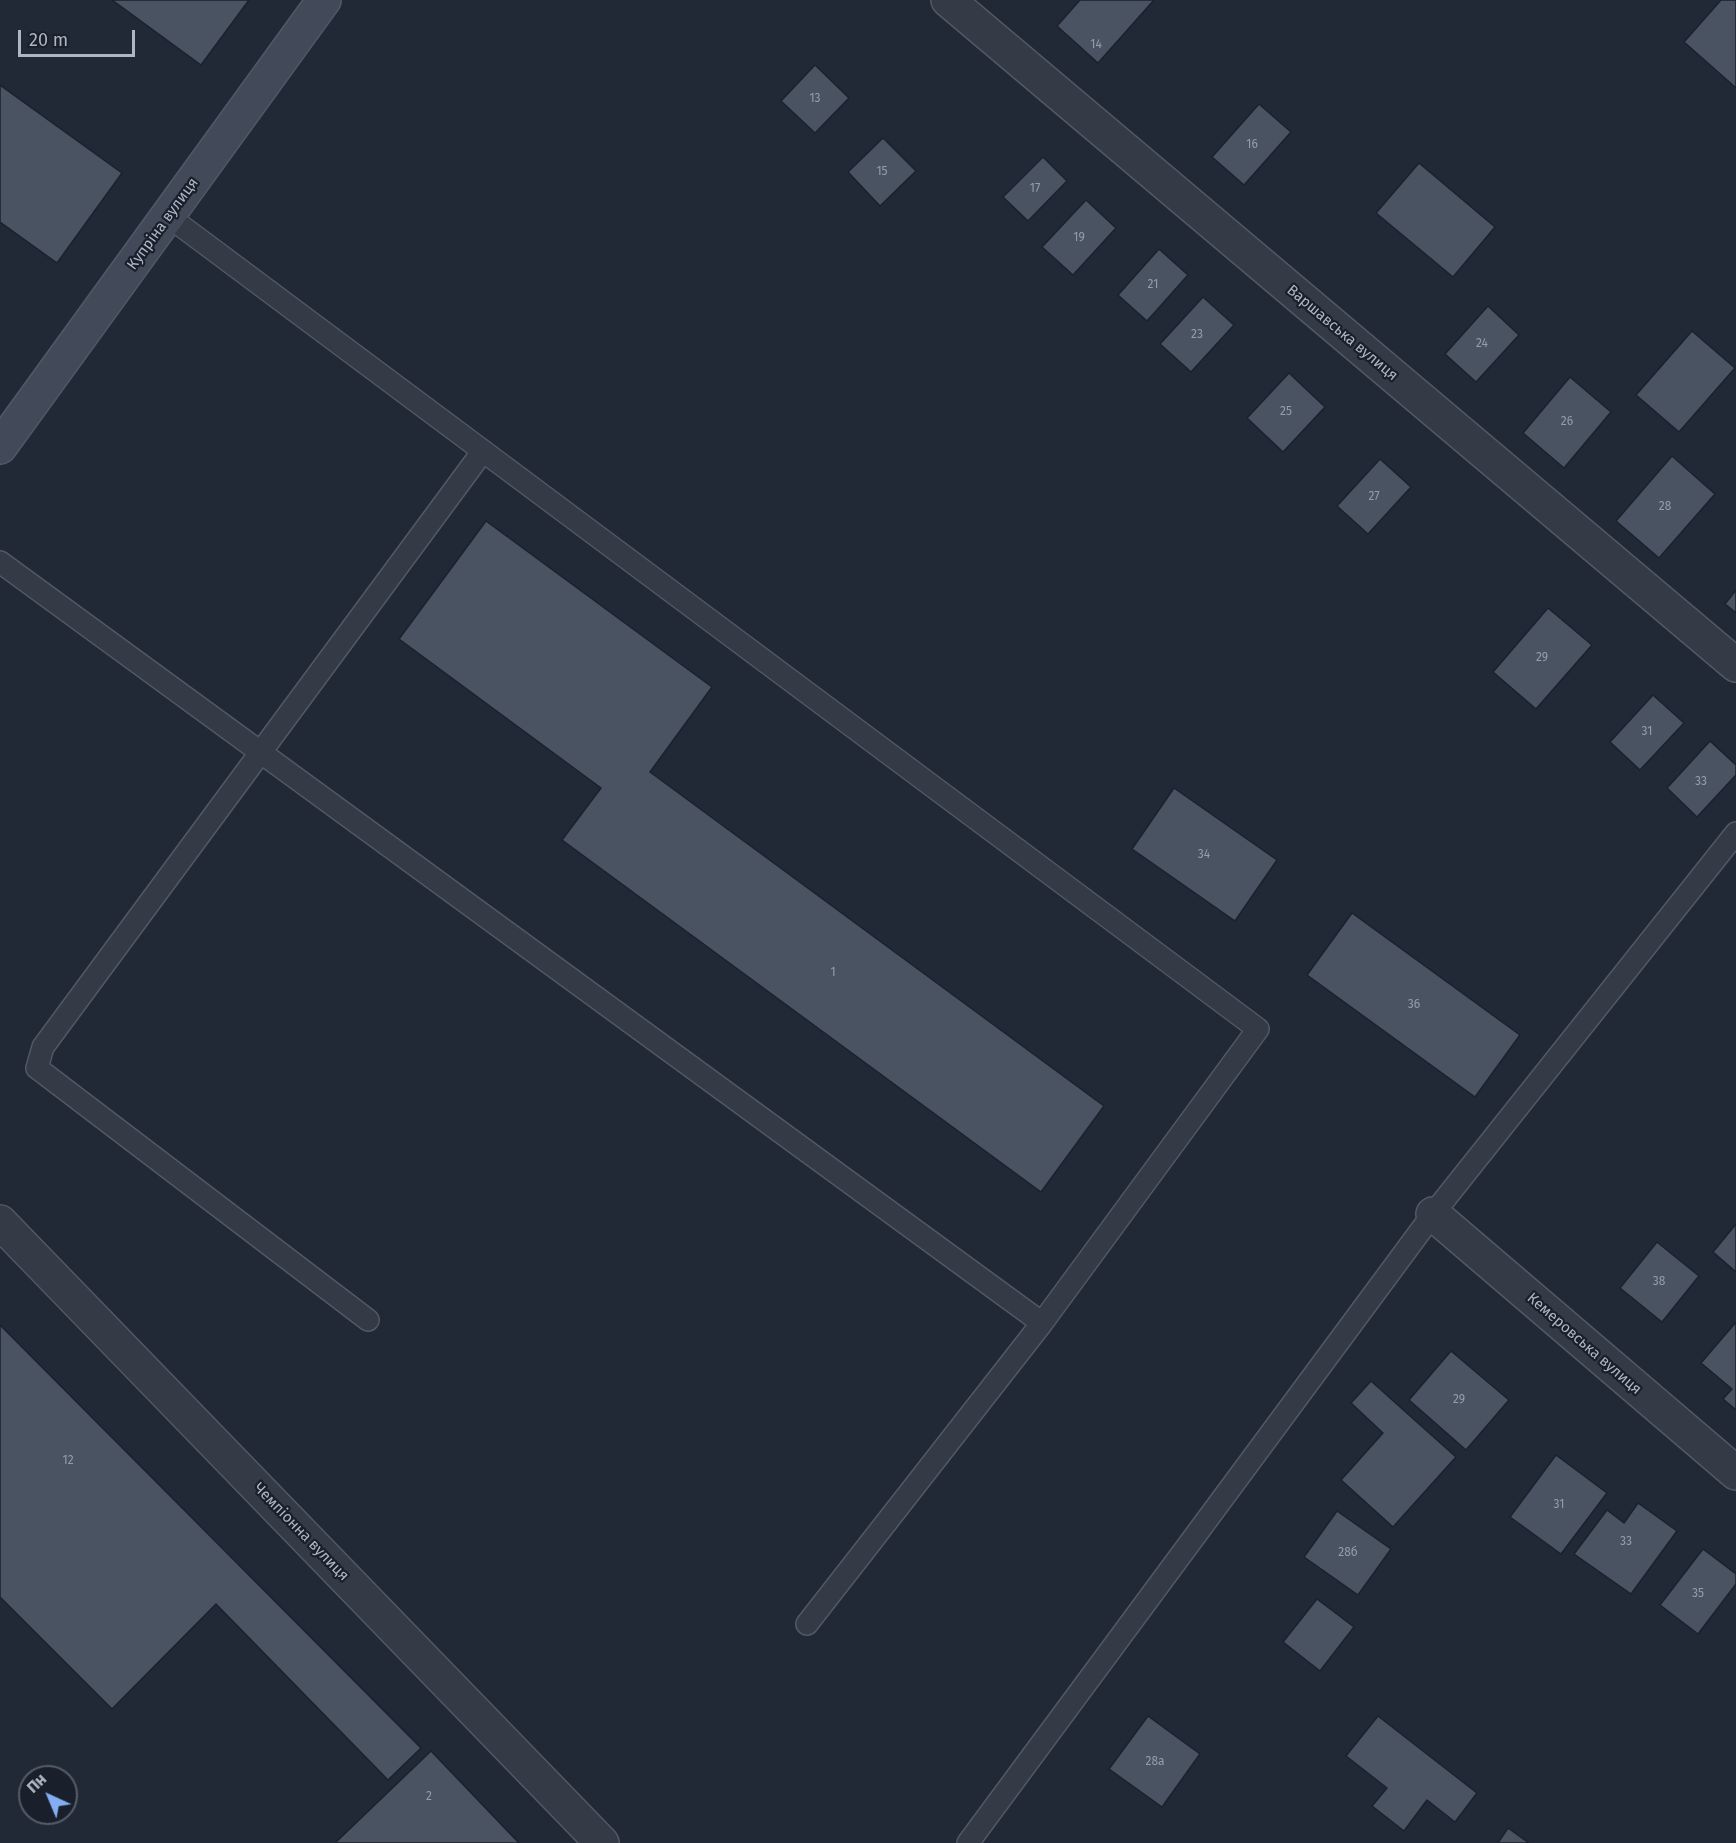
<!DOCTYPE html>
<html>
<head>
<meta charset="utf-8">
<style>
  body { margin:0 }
  #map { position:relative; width:1736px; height:1843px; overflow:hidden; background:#212936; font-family:"Fira Sans",sans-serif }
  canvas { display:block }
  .north { position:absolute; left:18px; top:1765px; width:60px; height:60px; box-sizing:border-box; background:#19202b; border:2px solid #555c68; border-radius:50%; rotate:316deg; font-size:16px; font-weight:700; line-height:24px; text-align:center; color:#aeb6c3 }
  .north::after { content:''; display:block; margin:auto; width:21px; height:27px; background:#84adf3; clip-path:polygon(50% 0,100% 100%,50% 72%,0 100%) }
  .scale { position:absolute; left:18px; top:30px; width:117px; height:27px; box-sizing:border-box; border:3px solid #aeb6c3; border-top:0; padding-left:8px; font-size:18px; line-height:21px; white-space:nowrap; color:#aeb6c3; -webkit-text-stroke:4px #19202b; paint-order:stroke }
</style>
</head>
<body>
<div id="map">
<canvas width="1736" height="1843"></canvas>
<div class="north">Пн</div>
<div class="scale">20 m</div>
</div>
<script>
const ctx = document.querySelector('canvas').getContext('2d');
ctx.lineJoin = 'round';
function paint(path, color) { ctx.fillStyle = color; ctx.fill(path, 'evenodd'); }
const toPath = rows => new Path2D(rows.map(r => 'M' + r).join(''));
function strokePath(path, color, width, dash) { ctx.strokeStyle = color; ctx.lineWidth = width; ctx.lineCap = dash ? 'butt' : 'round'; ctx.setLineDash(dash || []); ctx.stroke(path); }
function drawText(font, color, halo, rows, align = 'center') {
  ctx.font = font + ' "Fira Sans",sans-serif'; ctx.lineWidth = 4.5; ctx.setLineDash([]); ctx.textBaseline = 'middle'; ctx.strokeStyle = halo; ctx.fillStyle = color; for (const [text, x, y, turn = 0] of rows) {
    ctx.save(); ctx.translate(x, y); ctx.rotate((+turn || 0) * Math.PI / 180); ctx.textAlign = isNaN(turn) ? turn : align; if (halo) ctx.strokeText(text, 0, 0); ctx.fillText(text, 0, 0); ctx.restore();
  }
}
const building = toPath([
  [112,0,249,0,201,65,112,0],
  [1080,0,1154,0,1098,63,1057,26,1080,0],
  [1721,0,1736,0,1736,88,1684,42,1721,0],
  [815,65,849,98,815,133,781,101,815,65],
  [0,85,122,173,57,263,0,222,0,85],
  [1259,104,1291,132,1244,185,1212,157,1259,104],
  [883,138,916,171,880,206,848,172,883,138],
  [1043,157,1067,181,1028,221,1003,197,1043,157],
  [1419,163,1495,227,1453,277,1376,213,1419,163],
  [1086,200,1116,228,1073,275,1042,247,1086,200],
  [1159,249,1188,275,1147,321,1118,295,1159,249],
  [1203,297,1234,325,1191,372,1160,344,1203,297],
  [1488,306,1519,335,1476,382,1445,354,1488,306],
  [1692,331,1735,368,1679,432,1636,395,1692,331],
  [1289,373,1325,407,1283,452,1247,418,1289,373],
  [1570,377,1611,412,1564,468,1523,433,1570,377],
  [1672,456,1715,494,1659,558,1616,521,1672,456],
  [1380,459,1411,487,1368,534,1337,506,1380,459],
  [486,521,712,687,650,772,1104,1106,1041,1192,562,840,601,788,399,639,486,521],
  [1736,590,1736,613,1725,604,1736,590],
  [1548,608,1592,645,1536,709,1493,672,1548,608],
  [1653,695,1684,723,1640,770,1610,742,1653,695],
  [1710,741,1736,765,1736,775,1697,817,1667,788,1710,741],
  [1174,788,1277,860,1235,921,1132,849,1174,788],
  [1352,913,1520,1035,1475,1097,1307,975,1352,913],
  [1736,1224,1736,1272,1713,1252,1736,1224],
  [1657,1242,1699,1276,1662,1322,1620,1288,1657,1242],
  [1736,1322,1736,1410,1723,1399,1732,1389,1701,1363,1736,1322],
  [0,1325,421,1748,388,1780,216,1604,112,1709,0,1597,0,1325],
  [1451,1351,1509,1400,1466,1450,1409,1400,1451,1351],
  [1371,1381,1456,1457,1393,1527,1341,1480,1383,1433,1351,1403,1371,1381],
  [1556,1455,1607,1493,1561,1554,1510,1517,1556,1455],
  [1638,1503,1677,1531,1631,1594,1574,1554,1607,1510,1624,1523,1638,1503],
  [1337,1511,1391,1549,1358,1595,1304,1557,1337,1511],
  [1703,1549,1736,1574,1736,1584,1698,1634,1660,1605,1703,1549],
  [1317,1599,1354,1627,1320,1671,1283,1642,1317,1599],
  [1148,1716,1200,1754,1162,1807,1109,1769,1148,1716],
  [1378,1716,1477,1793,1455,1822,1427,1800,1404,1831,1372,1806,1387,1788,1346,1756,1378,1716],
  [431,1751,519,1843,335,1843,431,1751],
  [1508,1828,1529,1843,1498,1843,1508,1828]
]);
const lane = toPath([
  [168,216,1258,1029,1042,1323,807,1624],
  [0,562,1042,1323],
  [368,1320,37,1068,43,1047,483,451],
  [968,1843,1433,1214,1736,833]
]);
const street = toPath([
  [948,0,1736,665],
  [1433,1214,1736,1473],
  [0,1222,602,1843]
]);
const secondary = toPath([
  [0,447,324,0]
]);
const numberNames = [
  ["14",1096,45],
  ["13",815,99],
  ["16",1252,145],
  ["15",882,172],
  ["17",1035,189],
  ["19",1079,238],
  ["21",1153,285],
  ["23",1197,335],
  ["24",1482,344],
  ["25",1286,412],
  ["26",1567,422],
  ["27",1374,497],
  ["28",1665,507],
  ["29",1542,658],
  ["31",1647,732],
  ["33",1701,782],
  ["34",1204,855],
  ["1",833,973],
  ["36",1414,1005],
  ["38",1659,1282],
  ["29",1459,1400],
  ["12",68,1461],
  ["31",1559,1505],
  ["33",1626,1542],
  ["28б",1348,1553],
  ["35",1698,1594],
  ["28а",1155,1762],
  ["2",429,1797]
];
const streetNames = [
  ["Купріна вулиця",163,224,-54],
  ["Варшавська вулиця",1342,333,40],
  ["Кемеровська вулиця",1584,1344,41],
  ["Чемпіонна вулиця",301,1532,46]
];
paint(building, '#495362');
strokePath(building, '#1b222d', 1.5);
strokePath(lane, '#515964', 24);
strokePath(street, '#515964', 36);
strokePath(secondary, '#515964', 36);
strokePath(lane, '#343b46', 21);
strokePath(street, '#343b46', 33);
strokePath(secondary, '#424a59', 33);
drawText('12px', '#959dab', null, numberNames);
drawText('15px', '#aeb6c3', '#19202b', streetNames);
</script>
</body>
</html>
